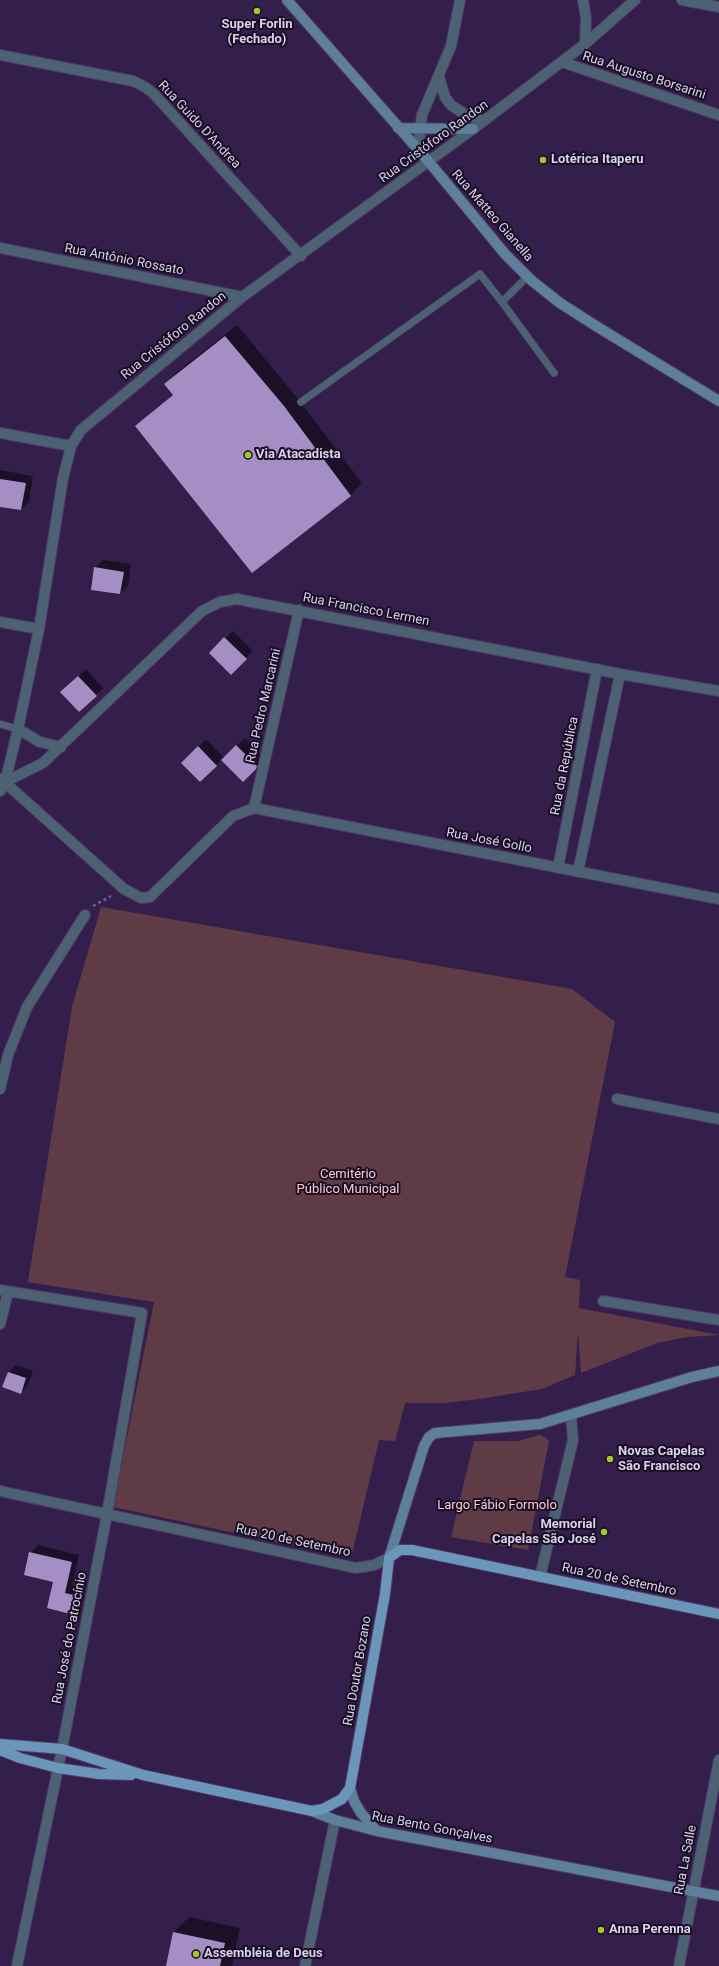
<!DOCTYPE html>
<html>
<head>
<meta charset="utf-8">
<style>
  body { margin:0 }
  canvas { display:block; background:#341e4c }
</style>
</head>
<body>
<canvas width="719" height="1966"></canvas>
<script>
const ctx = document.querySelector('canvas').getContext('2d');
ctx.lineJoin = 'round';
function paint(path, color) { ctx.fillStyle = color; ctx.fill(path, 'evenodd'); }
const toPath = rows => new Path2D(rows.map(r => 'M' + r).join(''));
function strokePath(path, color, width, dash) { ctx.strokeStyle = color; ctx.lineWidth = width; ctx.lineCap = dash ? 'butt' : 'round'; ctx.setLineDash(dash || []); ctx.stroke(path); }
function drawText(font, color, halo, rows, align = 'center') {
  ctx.font = font + ' Roboto,sans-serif'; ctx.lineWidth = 4; ctx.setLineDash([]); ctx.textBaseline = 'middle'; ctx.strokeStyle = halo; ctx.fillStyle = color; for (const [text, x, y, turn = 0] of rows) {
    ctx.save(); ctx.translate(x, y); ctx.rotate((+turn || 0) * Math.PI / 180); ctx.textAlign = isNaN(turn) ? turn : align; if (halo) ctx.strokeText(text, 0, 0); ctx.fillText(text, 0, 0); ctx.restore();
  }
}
const green = toPath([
  [101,907,572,989,615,1022,565,1277,580,1280,579,1308,719,1335,687,1337,657,1343,581,1373,578,1331,575,1375,542,1389,479,1399,444,1403,405,1403,395,1441,379,1440,352,1554,348,1557,113,1507,154,1302,28,1282,72,1007],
  [539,1435,545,1437,549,1441,528,1550,451,1537,474,1441,518,1441]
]);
const shadow = toPath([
  [237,325,295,395,362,483,351,495,252,572,136,426,174,394,166,384,177,372],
  [0,470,33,476,29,502,21,509,0,506],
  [103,560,131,564,128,586,120,593,95,568],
  [233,631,253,651,231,673,210,653],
  [86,669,103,688,96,695,69,685],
  [245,738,264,758,243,781,222,759,200,781,182,763,206,739,224,758],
  [16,1365,33,1371,28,1385,20,1393,4,1387,9,1372],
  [38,1545,79,1555,72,1585,85,1589,81,1606,73,1614,54,1581,30,1553],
  [189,1917,240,1928,232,1966,167,1966,174,1932]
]);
const building = toPath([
  [225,336,284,406,351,496,252,573,135,426,173,395,164,384],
  [0,479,26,483,21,510,0,507],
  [94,567,124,572,120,594,91,590],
  [224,637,247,659,231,675,209,653],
  [78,676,97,696,79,712,60,692],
  [236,745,257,766,256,769,243,782,221,760],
  [198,746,217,766,200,782,181,763],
  [8,1372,26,1378,21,1394,2,1387],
  [29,1552,72,1562,65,1593,78,1596,74,1615,47,1608,53,1582,24,1575],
  [173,1932,225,1943,220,1966,166,1966]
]);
const path = toPath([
  [93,906,111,896]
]);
const lane = toPath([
  [502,302,554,373],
  [301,402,480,274,502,302,528,276],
  [0,724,18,729]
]);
const street = toPath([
  [583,0,586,18,585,44],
  [682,0,719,7],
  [0,55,133,81,145,87,153,93,301,256],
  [562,62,719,115],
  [439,77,445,97,451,105,466,115,484,121],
  [418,150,422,115,451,46,460,0],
  [0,248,242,297],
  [0,433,71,446],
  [0,622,39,629],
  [18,729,40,742,61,747],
  [1,779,124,889,141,898,150,897,233,816,254,808],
  [5,782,43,763,202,611,220,602,237,599,620,674,719,691],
  [0,791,5,782,18,729,39,629,63,478,71,446,81,430,242,297,473,129,585,44,635,0],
  [254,808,719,899],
  [254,808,299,610],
  [558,868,597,669],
  [578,872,620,674],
  [0,1089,8,1055,27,1007,85,915],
  [617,1099,719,1119],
  [0,1290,142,1313,107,1514,62,1749,17,1966],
  [603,1301,719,1320],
  [0,1324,8,1292],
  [0,1491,356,1568,374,1565,389,1558],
  [540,1577,573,1440,571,1416],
  [305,1966,335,1820],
  [679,1966,719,1760]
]);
const secondary = toPath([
  [287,0,429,162,505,254,531,280,560,303,596,326,719,401],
  [398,128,473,129],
  [389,1558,424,1446,429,1437,435,1433,540,1424,692,1377,719,1371],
  [350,1788,354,1801,361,1813,376,1830],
  [312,1811,335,1820,377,1831,719,1896]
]);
const primary = toPath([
  [0,1744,62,1749,143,1775,312,1811,323,1809,342,1799,350,1788,385,1594,389,1558,400,1550,412,1550,719,1614],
  [0,1750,20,1758,58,1768,99,1774,131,1775]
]);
const markers = [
  [257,11,4,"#a2c928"],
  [543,160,4,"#a2c928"],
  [248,455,4,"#a2c928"],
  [610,1459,4,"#a2c928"],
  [604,1532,4,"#a2c928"],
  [601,1930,4,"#a2c928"],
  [196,1954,4,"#a2c928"]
];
const poiNames = [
  ["Super Forlin",257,25,"center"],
  ["(Fechado)",257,40,"center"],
  ["Lotérica Itaperu",551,160],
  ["Via Atacadista",256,455],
  ["Novas Capelas",618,1452],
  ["São Francisco",618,1467],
  ["Memorial",596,1525,"right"],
  ["Capelas São José",596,1540,"right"],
  ["Anna Perenna",609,1930],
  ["Assembléia de Deus",204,1954]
];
const streetNames = [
  ["Rua Augusto Borsarini",644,76,18],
  ["Rua Guido D'Andrea",199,125,47],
  ["Rua Cristóforo Randon",434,142,-36],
  ["Rua Matteo Gianella",492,216,49],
  ["Rua Antônio Rossato",124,260,11],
  ["Rua Cristóforo Randon",174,336,-39],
  ["Rua Francisco Lermen",366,610,11],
  ["Rua Pedro Marcarini",264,706,-77],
  ["Rua da República",565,766,-79],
  ["Rua José Gollo",489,841,11],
  ["Rua 20 de Setembro",293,1541,12],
  ["Rua 20 de Setembro",619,1580,12],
  ["Rua José do Patrocínio",70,1638,-79],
  ["Rua Doutor Bozano",358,1671,-80],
  ["Rua Bento Gonçalves",432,1828,11],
  ["Rua La Salle",686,1860,-79]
];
const parkNames = [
  ["Cemitério",348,1175],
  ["Público Municipal",348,1190],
  ["Largo Fábio Formolo",497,1506]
];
paint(green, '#5f3c45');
paint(shadow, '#0007');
paint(building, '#a48ec3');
strokePath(lane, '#4f3a66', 8);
strokePath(street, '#4f3a66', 12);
strokePath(secondary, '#4f3a66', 12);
strokePath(primary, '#4f3a66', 12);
strokePath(path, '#726088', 2.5, [3, 3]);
strokePath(lane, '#4c6172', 7);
strokePath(street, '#4c6172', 10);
strokePath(secondary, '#5e7f9a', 10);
strokePath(primary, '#6b96b9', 10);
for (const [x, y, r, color] of markers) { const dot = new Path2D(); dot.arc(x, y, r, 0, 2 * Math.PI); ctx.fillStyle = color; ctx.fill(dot); strokePath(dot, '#170e22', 1.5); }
drawText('bold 13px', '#dcd0ed', '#170e22', poiNames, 'left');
drawText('13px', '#dcd0ed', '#170e22', streetNames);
drawText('13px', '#ffc6d3', '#170e22', parkNames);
</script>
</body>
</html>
